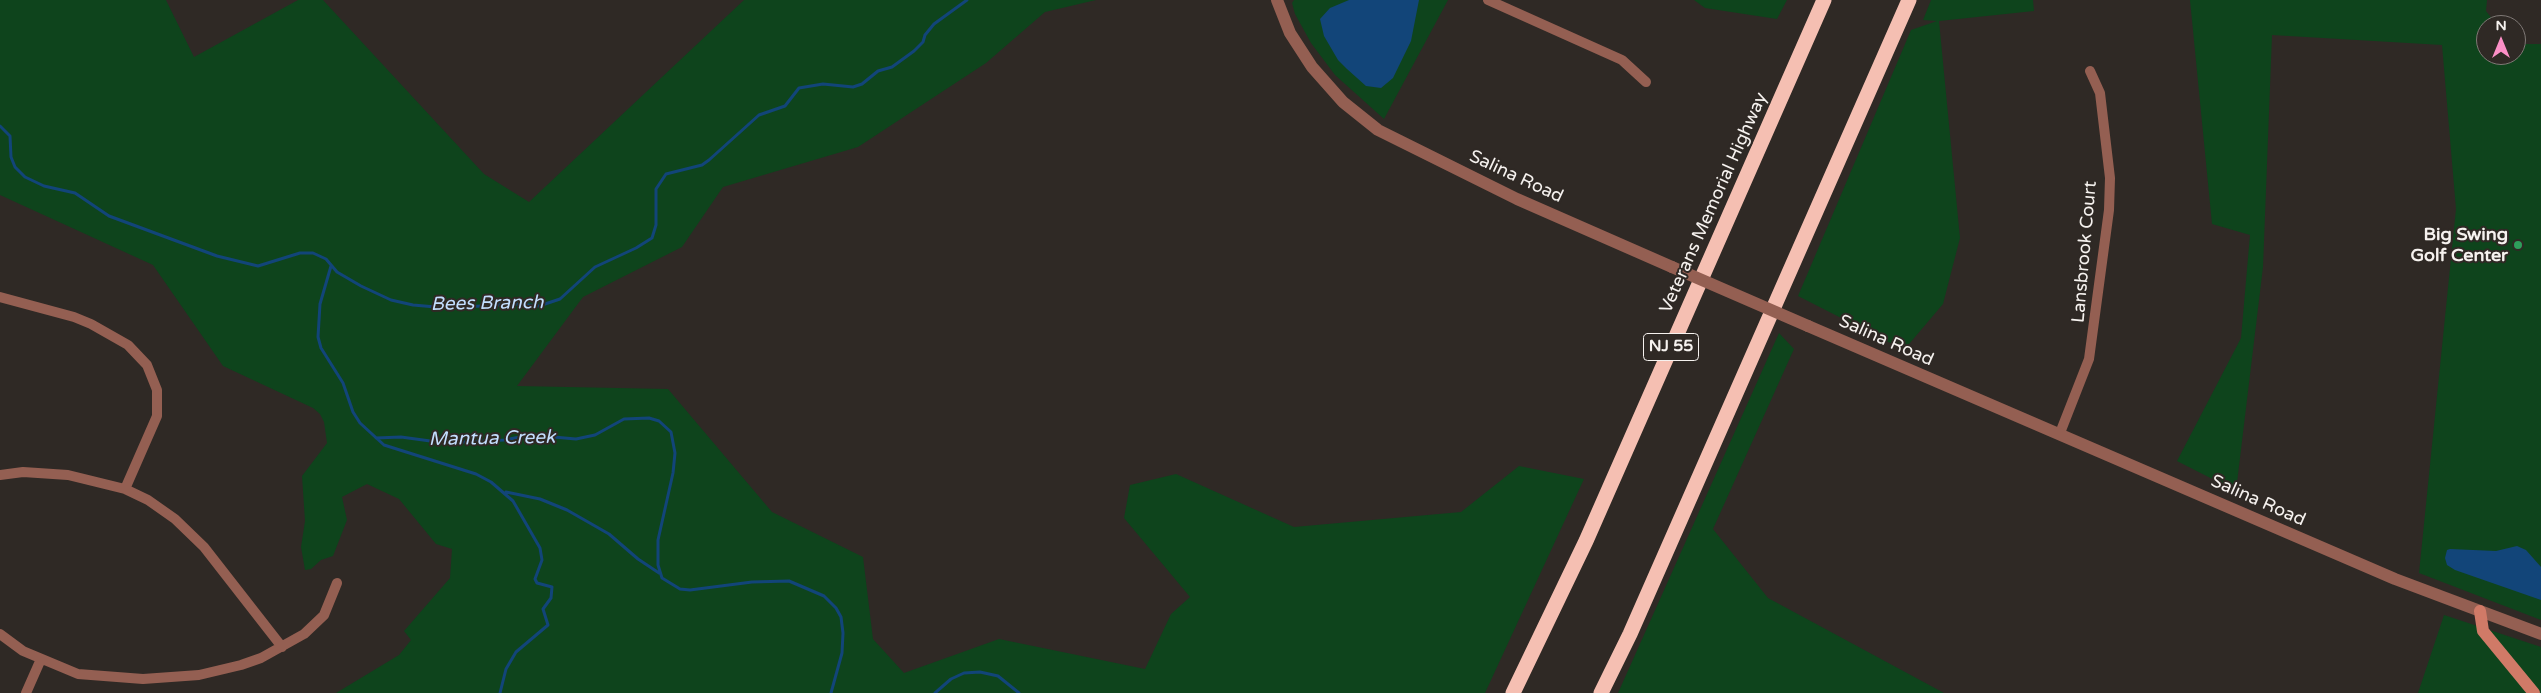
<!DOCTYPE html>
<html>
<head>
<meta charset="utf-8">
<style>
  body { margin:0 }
  #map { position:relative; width:2541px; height:693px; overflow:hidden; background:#2f2925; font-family:"Varela Round",sans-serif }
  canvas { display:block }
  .north { position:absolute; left:2476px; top:15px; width:50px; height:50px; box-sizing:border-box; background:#2f2925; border:1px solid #7f7976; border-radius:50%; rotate:0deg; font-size:14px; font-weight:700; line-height:20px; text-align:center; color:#f6f2ef }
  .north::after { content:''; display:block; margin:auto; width:18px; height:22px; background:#fb8fc6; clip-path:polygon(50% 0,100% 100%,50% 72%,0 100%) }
</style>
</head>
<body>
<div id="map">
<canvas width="2541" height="693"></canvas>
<div class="north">N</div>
</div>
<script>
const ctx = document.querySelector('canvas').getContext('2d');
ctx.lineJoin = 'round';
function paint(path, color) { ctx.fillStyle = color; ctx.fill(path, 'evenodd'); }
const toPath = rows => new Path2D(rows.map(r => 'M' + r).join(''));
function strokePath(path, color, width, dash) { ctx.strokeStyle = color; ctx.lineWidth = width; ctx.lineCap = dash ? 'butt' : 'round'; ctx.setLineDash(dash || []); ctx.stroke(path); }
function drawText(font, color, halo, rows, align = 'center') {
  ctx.font = font + ' "Varela Round",sans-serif'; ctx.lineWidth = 4; ctx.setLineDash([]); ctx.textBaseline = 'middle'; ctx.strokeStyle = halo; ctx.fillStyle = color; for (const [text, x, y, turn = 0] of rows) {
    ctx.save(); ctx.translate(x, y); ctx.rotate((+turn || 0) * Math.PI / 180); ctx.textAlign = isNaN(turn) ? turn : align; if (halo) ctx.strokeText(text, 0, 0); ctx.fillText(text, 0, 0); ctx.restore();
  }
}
const green = toPath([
  [0,0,166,0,194,57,298,0,323,0,484,174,529,202,744,0,1096,0,1045,12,986,63,858,147,723,187,682,247,583,297,517,386,668,389,772,512,863,557,873,639,904,673,999,639,1145,669,1171,614,1190,597,1124,518,1130,485,1176,474,1294,527,1461,512,1519,466,1584,479,1485,693,336,693,399,655,411,640,404,631,450,578,452,549,436,544,399,499,367,484,342,497,347,520,333,556,321,560,311,569,305,570,301,547,305,521,302,476,327,443,324,422,320,414,313,408,223,366,153,265,0,195],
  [1294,0,1448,0,1384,119,1335,75,1311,43,1295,14,1292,3],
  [1694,0,1787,0,1777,19,1705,8],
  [1931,0,2033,0,2034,11,1939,21,1960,238,1943,304,1904,350,1798,296,1911,30,1937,21,1923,20],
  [2190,0,2487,0,2486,11,2497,25,2486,25,2486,55,2516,55,2516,44,2541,44,2541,620,2419,573,2456,209,2442,45,2272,35,2263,267,2236,491,2177,461,2241,338,2250,235,2212,224],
  [1779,333,1794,349,1713,529,1768,598,1944,693,1618,693],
  [2444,615,2541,647,2541,693,2418,693]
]);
const water = toPath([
  [1349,0,1419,0,1411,41,1393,78,1381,88,1366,86,1347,69,1338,60,1324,36,1320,19,1330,8],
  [2517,546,2526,550,2541,567,2541,600,2455,570,2447,565,2445,558,2447,550,2450,549,2496,551]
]);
const stream = toPath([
  [0,126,10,136,11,157,15,167,25,177,44,186,75,193,109,216,217,256,258,266,300,253,313,253,326,259,337,272,361,286,391,300,413,305,447,308,515,304,539,306,560,299,595,267,636,248,652,238,656,225,656,189,666,174,702,165,709,160,759,115,785,106,799,88,823,84,853,87,862,84,878,71,892,67,914,51,923,42,925,35,934,24,967,0],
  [331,266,320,304,318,337,321,348,343,383,353,412,360,423,384,445,476,474,491,482,513,501,540,548,542,560,535,579,537,583,552,587,551,598,543,609,548,625,516,652,506,669,500,693],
  [376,438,401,437,445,443,504,440,531,435,576,439,595,435,624,419,649,418,659,421,671,432,675,453,673,473,658,540,658,565,662,578,680,589,690,590,752,582,789,581,824,596,836,608,841,617,843,633,842,653,831,693],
  [506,492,540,499,567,510,609,534,638,559,659,573],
  [935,693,951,679,964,673,980,672,998,676,1019,693]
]);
const minor = toPath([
  [1488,0,1622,60,1646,82],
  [0,297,74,317,91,324,128,345,147,365,157,390,157,416,125,489],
  [2060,433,2089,359,2109,210,2110,178,2100,93,2090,71],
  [0,475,23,472,68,475,125,489,148,500,175,519,204,547,282,647],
  [0,634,23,651,78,674,143,679,199,675,241,665,261,658,304,634,324,615,337,583],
  [26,693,41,659]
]);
const tertiary = toPath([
  [1277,0,1290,33,1312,67,1343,102,1378,130,1517,199,1672,267],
  [1808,326,2395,579,2541,634]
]);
const secondary = toPath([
  [2480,611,2483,631,2534,693]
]);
const motorway = toPath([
  [1513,693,1586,541,1824,0],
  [1601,693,1630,634,1909,0]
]);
const tertiaryBridge = toPath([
  [1672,267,1808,326]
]);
const markers = [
  [2518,245,5,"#2e9e5b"]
];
const shields = [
  [1671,347,55]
];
const shieldNames = [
  ["NJ 55",1671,347]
];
const streetNames = [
  ["Salina Road",1516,177,25],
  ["Veterans Memorial Highway",1714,203,-66],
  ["Lansbrook Court",2085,252,-85],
  ["Salina Road",1886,341,24],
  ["Salina Road",2258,501,24]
];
const poiNames = [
  ["Big Swing",2508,235],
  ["Golf Center",2508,256]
];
const waterNames = [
  ["Bees Branch",487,304,-1],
  ["Mantua Creek",492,439,-1]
];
paint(green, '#0e441c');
paint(water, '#124579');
strokePath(stream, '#124579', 3);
strokePath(minor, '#945f52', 10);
strokePath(tertiary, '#945f52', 12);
strokePath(secondary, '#d07a67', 12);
strokePath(motorway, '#f5bfb2', 15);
strokePath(tertiaryBridge, '#945f52', 12);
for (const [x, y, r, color] of markers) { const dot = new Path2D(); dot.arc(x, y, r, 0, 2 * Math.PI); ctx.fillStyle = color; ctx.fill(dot); strokePath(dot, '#2f2925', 2); }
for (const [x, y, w] of shields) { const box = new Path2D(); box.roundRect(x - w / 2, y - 13.5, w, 27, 4); ctx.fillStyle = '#2f2925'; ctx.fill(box); strokePath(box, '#f6f2ef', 1); }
drawText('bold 16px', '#f6f2ef', null, shieldNames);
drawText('18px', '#f6f2ef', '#2f2925', streetNames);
drawText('bold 18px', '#f6f2ef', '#2f2925', poiNames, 'right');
drawText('italic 19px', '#c3defe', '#2f2925', waterNames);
</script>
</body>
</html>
